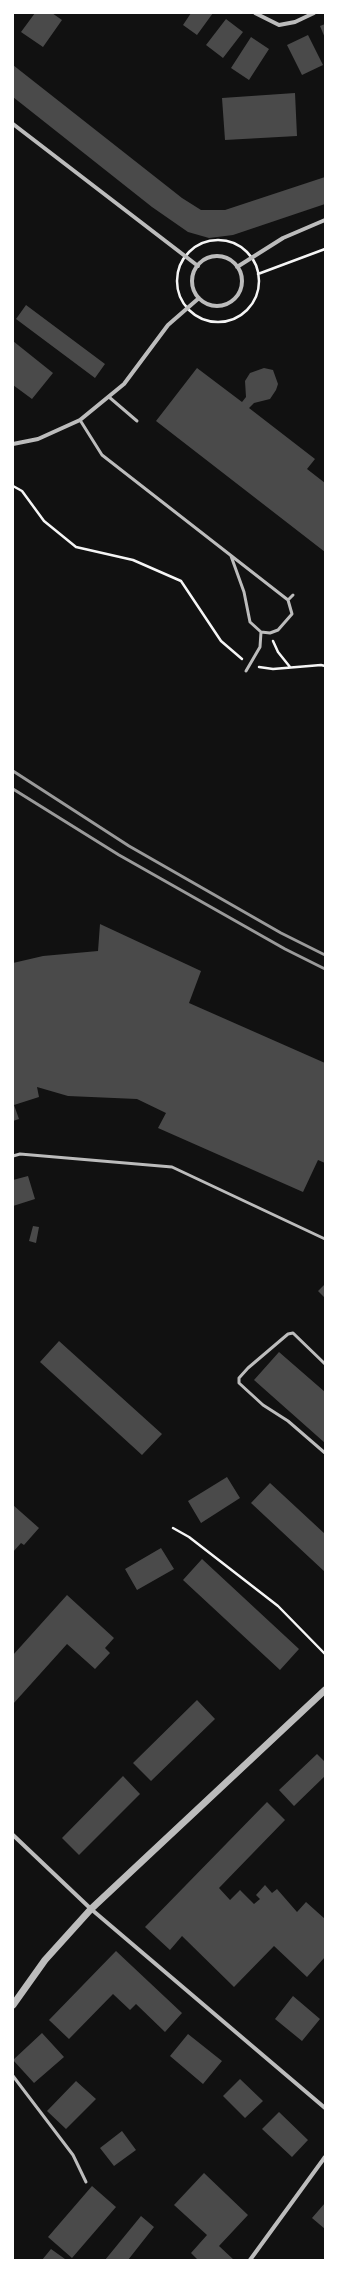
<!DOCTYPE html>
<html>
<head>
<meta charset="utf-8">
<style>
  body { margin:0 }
  #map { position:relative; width:338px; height:2273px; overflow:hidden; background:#111; font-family:"Golos Text",sans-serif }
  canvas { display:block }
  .frame { position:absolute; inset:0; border:14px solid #fff; pointer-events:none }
</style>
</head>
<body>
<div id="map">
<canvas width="338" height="2273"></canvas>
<div class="frame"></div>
</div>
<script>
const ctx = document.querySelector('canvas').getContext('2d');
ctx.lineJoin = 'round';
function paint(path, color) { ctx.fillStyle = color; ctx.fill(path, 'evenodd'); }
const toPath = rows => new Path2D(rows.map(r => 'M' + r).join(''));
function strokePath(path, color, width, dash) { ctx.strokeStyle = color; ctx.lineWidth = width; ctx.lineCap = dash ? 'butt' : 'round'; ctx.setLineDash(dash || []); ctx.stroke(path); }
const building = toPath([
  [35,13,52,13,62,20,43,47,21,32],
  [191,13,213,13,197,35,183,25],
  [226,19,243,32,223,58,206,45],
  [325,24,325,38,320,26],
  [308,35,323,65,302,75,287,45],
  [251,37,269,49,249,80,231,68],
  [13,65,182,198,201,210,225,210,325,177,325,204,233,235,209,238,188,232,152,207,13,97],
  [295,93,297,136,225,140,222,98],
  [26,305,105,364,95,378,16,319],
  [13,341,53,373,32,399,13,385],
  [197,368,242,402,246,397,245,381,250,373,264,368,273,370,278,384,276,390,270,399,254,403,249,408,315,459,307,469,325,483,325,552,156,421],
  [100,924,201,971,189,1003,325,1063,325,1163,318,1160,303,1192,158,1128,166,1113,137,1099,68,1096,37,1087,39,1097,14,1105,19,1119,13,1121,13,963,43,956,98,951],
  [28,1176,35,1199,13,1206,13,1180],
  [33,1226,39,1227,36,1243,29,1241],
  [325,1284,325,1298,318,1291],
  [59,1341,162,1434,142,1455,40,1362],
  [279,1352,325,1392,325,1443,254,1380],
  [227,1477,240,1498,201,1523,188,1501],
  [270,1483,325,1534,325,1572,251,1503],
  [13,1505,39,1528,24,1545,21,1543,13,1552],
  [161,1548,174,1569,137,1590,125,1569],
  [202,1559,299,1649,280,1670,183,1580],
  [67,1595,114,1638,105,1648,110,1653,95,1669,67,1644,13,1704,13,1655],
  [197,1700,215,1719,151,1781,133,1763],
  [317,1754,325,1762,325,1776,294,1806,279,1790],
  [123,1776,140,1794,79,1855,62,1838],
  [267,1802,285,1820,219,1888,230,1900,240,1890,254,1904,260,1899,256,1895,265,1885,272,1893,277,1889,297,1912,306,1902,325,1919,325,1957,307,1977,274,1946,234,1987,182,1936,170,1950,145,1927],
  [116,1951,182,2013,165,2032,136,2004,130,2010,113,1994,69,2039,49,2020],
  [293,1996,320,2019,302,2041,275,2019],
  [42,2033,64,2057,34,2083,13,2060],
  [188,2034,222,2061,203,2084,170,2056],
  [240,2079,263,2101,245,2118,223,2096],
  [76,2081,96,2099,66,2129,47,2111],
  [279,2112,308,2140,292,2157,262,2129],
  [122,2131,136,2150,114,2166,100,2148],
  [204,2173,248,2215,219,2246,234,2260,198,2260,191,2253,207,2235,174,2205],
  [92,2186,116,2207,72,2258,48,2237],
  [325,2203,325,2229,312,2218],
  [141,2216,154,2227,128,2260,105,2260],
  [51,2249,65,2259,42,2260]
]);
const path = toPath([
  '177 281a41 41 0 1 1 82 0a41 41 0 1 1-82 0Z',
  [258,274,325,249],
  [13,486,22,491,44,521,76,547,133,560,181,581,221,641,242,659],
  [273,641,278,652,290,667],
  [259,667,273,669,321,665,325,666],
  [173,1528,189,1537,278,1606,325,1654]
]);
const service = toPath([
  [109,397,137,421],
  [80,420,102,455,288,600,292,614,278,630,270,633,261,632,250,622,244,592,231,556],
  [288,600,293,595],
  [246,671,260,647,261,632],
  [13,1156,20,1154,172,1167,325,1239],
  [325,1364,293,1333,288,1334,248,1368,239,1378,239,1383,263,1405,288,1421,325,1453],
  [13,2076,73,2155,86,2182]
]);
const minor = toPath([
  [255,13,279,25,295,22,314,13],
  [13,124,198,266],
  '192 281a25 25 0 1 1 50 0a25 25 0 1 1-50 0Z',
  [237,267,283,238,325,220],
  [13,444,38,439,80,420,124,384,168,325,199,298],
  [13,1835,91,1909,325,2108],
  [250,2260,325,2157]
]);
const tertiary = toPath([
  [13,2005,45,1960,91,1909,325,1690]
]);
const rail = toPath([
  [13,771,129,846,281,933,325,955],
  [13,789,119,855,285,949,325,969]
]);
paint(building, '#4a4a4a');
strokePath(path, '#f5f5f5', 2.5);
strokePath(service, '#bcbcbc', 3);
strokePath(minor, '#bcbcbc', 4);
strokePath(tertiary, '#bcbcbc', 7);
strokePath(rail, '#9a9a9a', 3);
</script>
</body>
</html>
